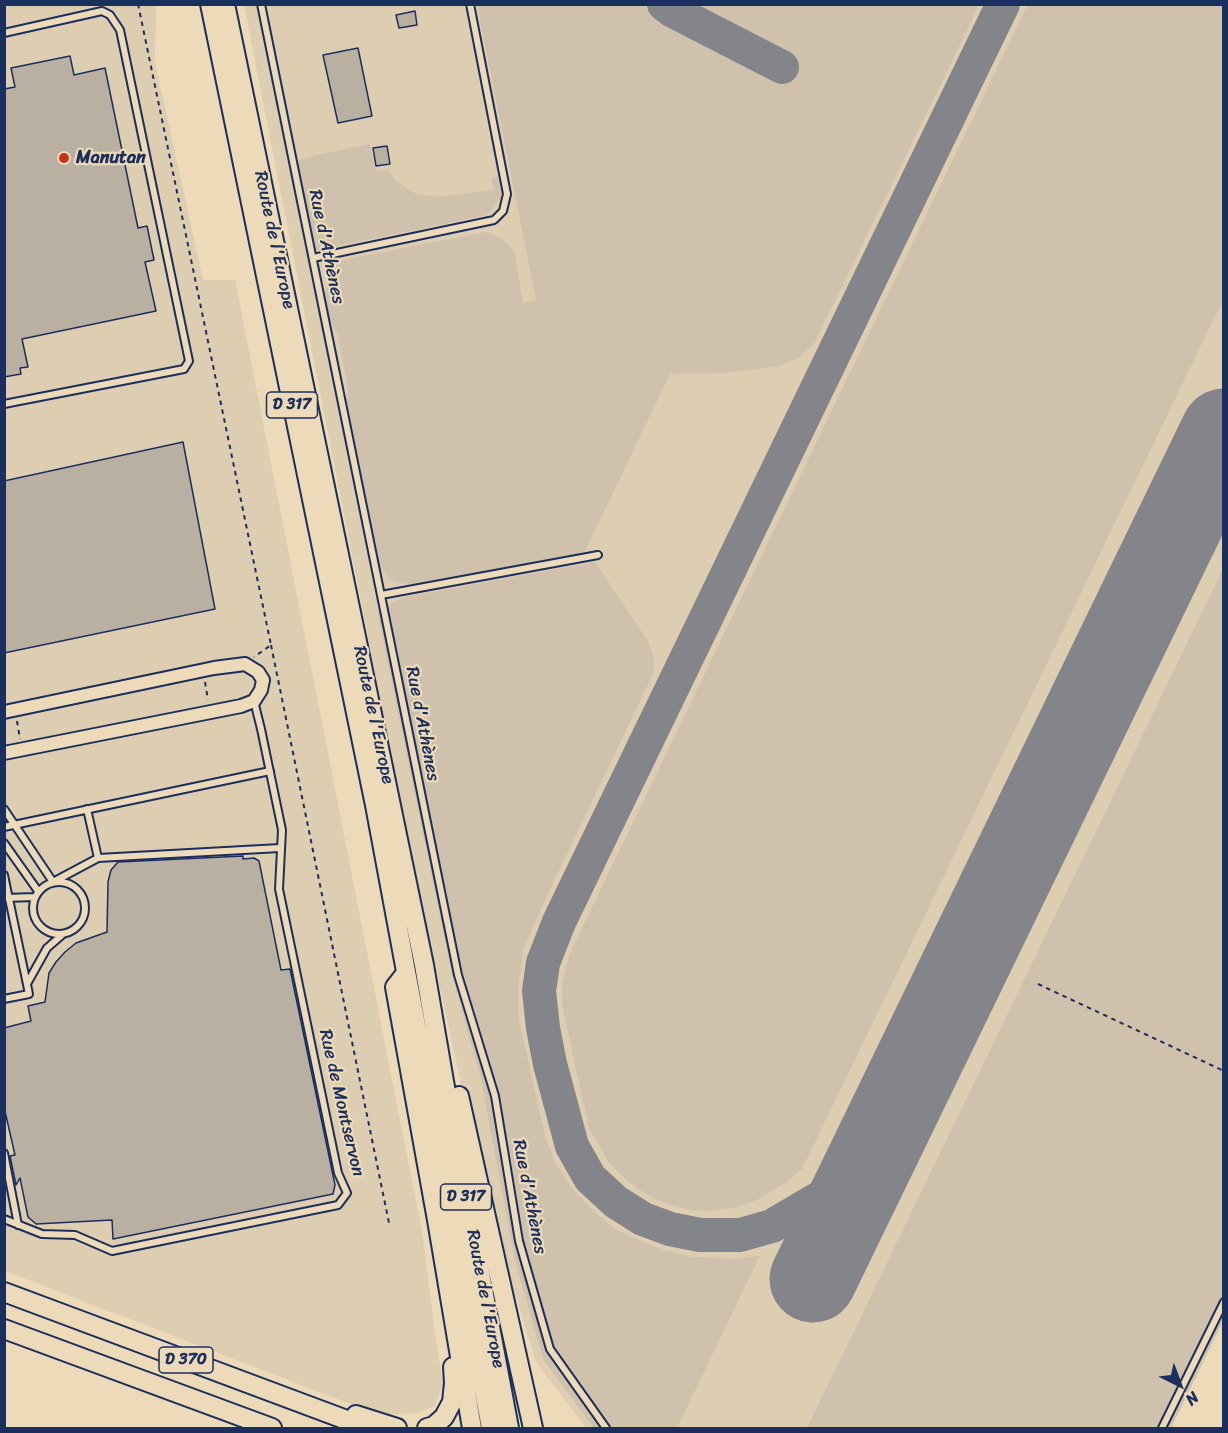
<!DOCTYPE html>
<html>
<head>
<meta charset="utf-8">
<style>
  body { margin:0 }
  #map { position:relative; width:1228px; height:1433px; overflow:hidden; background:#eddab8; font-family:Sriracha,sans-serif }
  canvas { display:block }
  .frame { position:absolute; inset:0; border:6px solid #1b2f5e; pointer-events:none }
  .north { position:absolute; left:1150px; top:1355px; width:60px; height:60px; -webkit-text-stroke:4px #eddab8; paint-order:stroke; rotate:138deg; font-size:16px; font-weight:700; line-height:24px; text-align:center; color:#1b2f5e }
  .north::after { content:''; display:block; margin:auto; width:21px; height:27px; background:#1b2f5e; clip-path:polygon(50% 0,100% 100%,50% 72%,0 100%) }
</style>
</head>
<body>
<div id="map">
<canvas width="1228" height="1433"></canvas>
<div class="frame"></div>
<div class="north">N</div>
</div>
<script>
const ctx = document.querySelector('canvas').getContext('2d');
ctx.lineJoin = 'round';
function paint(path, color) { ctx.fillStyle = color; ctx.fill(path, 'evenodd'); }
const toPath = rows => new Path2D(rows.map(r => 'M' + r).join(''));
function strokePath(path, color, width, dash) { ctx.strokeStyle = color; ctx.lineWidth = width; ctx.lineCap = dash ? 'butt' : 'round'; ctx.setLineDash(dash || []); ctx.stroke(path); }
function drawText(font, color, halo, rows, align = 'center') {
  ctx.font = font + ' Sriracha,sans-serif'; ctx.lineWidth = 4.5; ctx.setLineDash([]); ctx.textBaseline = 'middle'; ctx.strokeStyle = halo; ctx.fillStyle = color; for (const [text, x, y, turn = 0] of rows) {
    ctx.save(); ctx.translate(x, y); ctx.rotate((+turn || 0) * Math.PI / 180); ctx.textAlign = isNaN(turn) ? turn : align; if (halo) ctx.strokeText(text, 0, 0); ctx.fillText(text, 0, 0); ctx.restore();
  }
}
const built = toPath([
  [4,5,156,5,155,62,203,280,235,280,423,1237,435,1334,443,1384,435,1406,417,1413,379,1415,5,1271],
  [244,5,1223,5,1224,1320,1171,1428,586,1428,536,1362,485,1196,403,815]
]);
const green = toPath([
  [1028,4,1223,5,1223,300,802,1169,784,1184,757,1200,732,1208,711,1211,689,1210,671,1205,654,1198,638,1189,623,1177,608,1161,589,1128,562,1005,562,983,569,955],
  [477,5,978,5,972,20,814,344,798,358,780,366,751,370,723,373,670,374,584,553,413,584,401,583,389,578,380,567,347,407,348,390,338,334,329,318,325,297,326,280,331,270,339,262,347,259,486,232,498,237,508,244,514,251,523,303,536,300],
  [370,144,376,171,388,169,395,180,416,194,438,197,494,190,491,178,498,176,501,197,487,215,318,250,314,246,297,165,299,161,308,157],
  [595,562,648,641,654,658,654,672,543,904,523,951,518,989,519,1020,545,1136,556,1164,571,1187,589,1207,613,1228,638,1240,664,1250,692,1257,714,1258,734,1259,760,1256,677,1428,594,1428,543,1359,515,1260,481,1079,452,975,377,610,405,597],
  [1223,569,1223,1320,1171,1428,807,1428]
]);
const taxiway = toPath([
  [664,4,673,11,782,67],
  [882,1136,859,1168,823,1196,772,1226,740,1235,700,1235,670,1229,643,1219,616,1202,590,1178,572,1146,550,1064,543,1028,539,991,543,963,559,922,1003,4]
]);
const runway = toPath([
  [813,1279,1224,432]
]);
const building = toPath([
  [415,11,417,25,399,28,396,15,415,11],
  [358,48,372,116,338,123,323,55,358,48],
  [70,56,74,75,105,68,138,228,147,226,154,260,145,262,156,311,22,339,28,367,20,368,21,374,4,377,4,89,15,87,11,68,70,56],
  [387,146,390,164,376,166,373,148,387,146],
  [183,442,215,609,4,653,4,481,183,442],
  [243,856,243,859,254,858,259,861,281,970,290,969,335,1185,333,1194,113,1239,112,1220,36,1224,28,1217,20,1178,16,1185,10,1156,15,1155,4,1107,4,1028,31,1021,28,1006,45,1002,49,973,56,962,65,952,76,943,107,932,108,882,111,870,118,862,243,856]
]);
const path = toPath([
  [138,4,271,645,254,657],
  [271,645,389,1223],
  [205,682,208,700],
  [17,721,20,739],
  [1038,984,1224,1071]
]);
const lane = toPath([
  [261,4,458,975,495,1096,519,1241,550,1349,606,1428],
  [4,33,102,11,110,15,120,30,189,361,184,369,4,404],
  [313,258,494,220,503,211,507,194,470,4],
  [381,595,598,555],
  [4,809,53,882,98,858,280,848],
  [87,809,98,858],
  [4,827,270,771],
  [4,843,38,891],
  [4,875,29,994,4,999],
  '33 908a26 26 0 1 1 52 0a26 26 0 1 1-52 0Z',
  [4,898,35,897],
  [28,982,47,948,62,935],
  [4,1153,18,1225],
  [4,1219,42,1234,75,1235,112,1251,338,1205,347,1193,338,1173,279,889,282,830,261,729,254,701],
  [1162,1428,1224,1302]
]);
const street = toPath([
  [4,712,214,668,245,664,258,672,263,680,261,690,254,701,241,706,4,753]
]);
const primary = toPath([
  [210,4,375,805,491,1428],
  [225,4,424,965,445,1087,509,1428],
  [406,973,395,987,437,1220,472,1428],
  [459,1096,533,1428],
  [4,1292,368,1428],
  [4,1329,272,1428],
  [356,1415,397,1428],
  [427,1428,434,1426,444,1417,452,1402,454,1383,453,1367]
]);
const markers = [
  [64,158,6,"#c8321e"]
];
const shields = [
  [292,405,51],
  [466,1197,51],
  [186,1360,54]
];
const shieldNames = [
  ["D 317",292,405],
  ["D 317",466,1197],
  ["D 370",186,1360]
];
const poiNames = [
  ["Manutan",76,158]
];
const streetNames = [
  ["Route de l'Europe",274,240,78],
  ["Rue d'Athènes",326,247,78],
  ["Route de l'Europe",373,715,78],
  ["Rue d'Athènes",422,724,79],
  ["Rue de Montservon",341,1103,77],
  ["Rue d'Athènes",529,1197,79],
  ["Route de l'Europe",485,1299,79]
];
paint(built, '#ddcdb1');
paint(green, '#cfc1ab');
strokePath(taxiway, '#84848b', 34);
strokePath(runway, '#84848b', 87);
paint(building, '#b9b0a2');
strokePath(building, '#1b2f5e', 1.5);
strokePath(lane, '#1b2f5e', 10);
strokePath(street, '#1b2f5e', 16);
strokePath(primary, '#1b2f5e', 22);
strokePath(path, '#1b2f5e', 2, [4.5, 4.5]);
strokePath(lane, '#eddab8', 6);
strokePath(street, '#eddab8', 12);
strokePath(primary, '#eddab8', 18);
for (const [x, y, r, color] of markers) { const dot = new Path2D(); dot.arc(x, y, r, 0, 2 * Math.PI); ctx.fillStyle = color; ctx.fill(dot); strokePath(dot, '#eddab8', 2); }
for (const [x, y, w] of shields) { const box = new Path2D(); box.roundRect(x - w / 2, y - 13, w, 26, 4.5); ctx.fillStyle = '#eddab8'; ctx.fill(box); strokePath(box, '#1b2f5e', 1.5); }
drawText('bold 16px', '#1b2f5e', null, shieldNames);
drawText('bold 18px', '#1b2f5e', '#eddab8', poiNames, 'left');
drawText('18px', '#1b2f5e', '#eddab8', streetNames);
</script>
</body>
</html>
